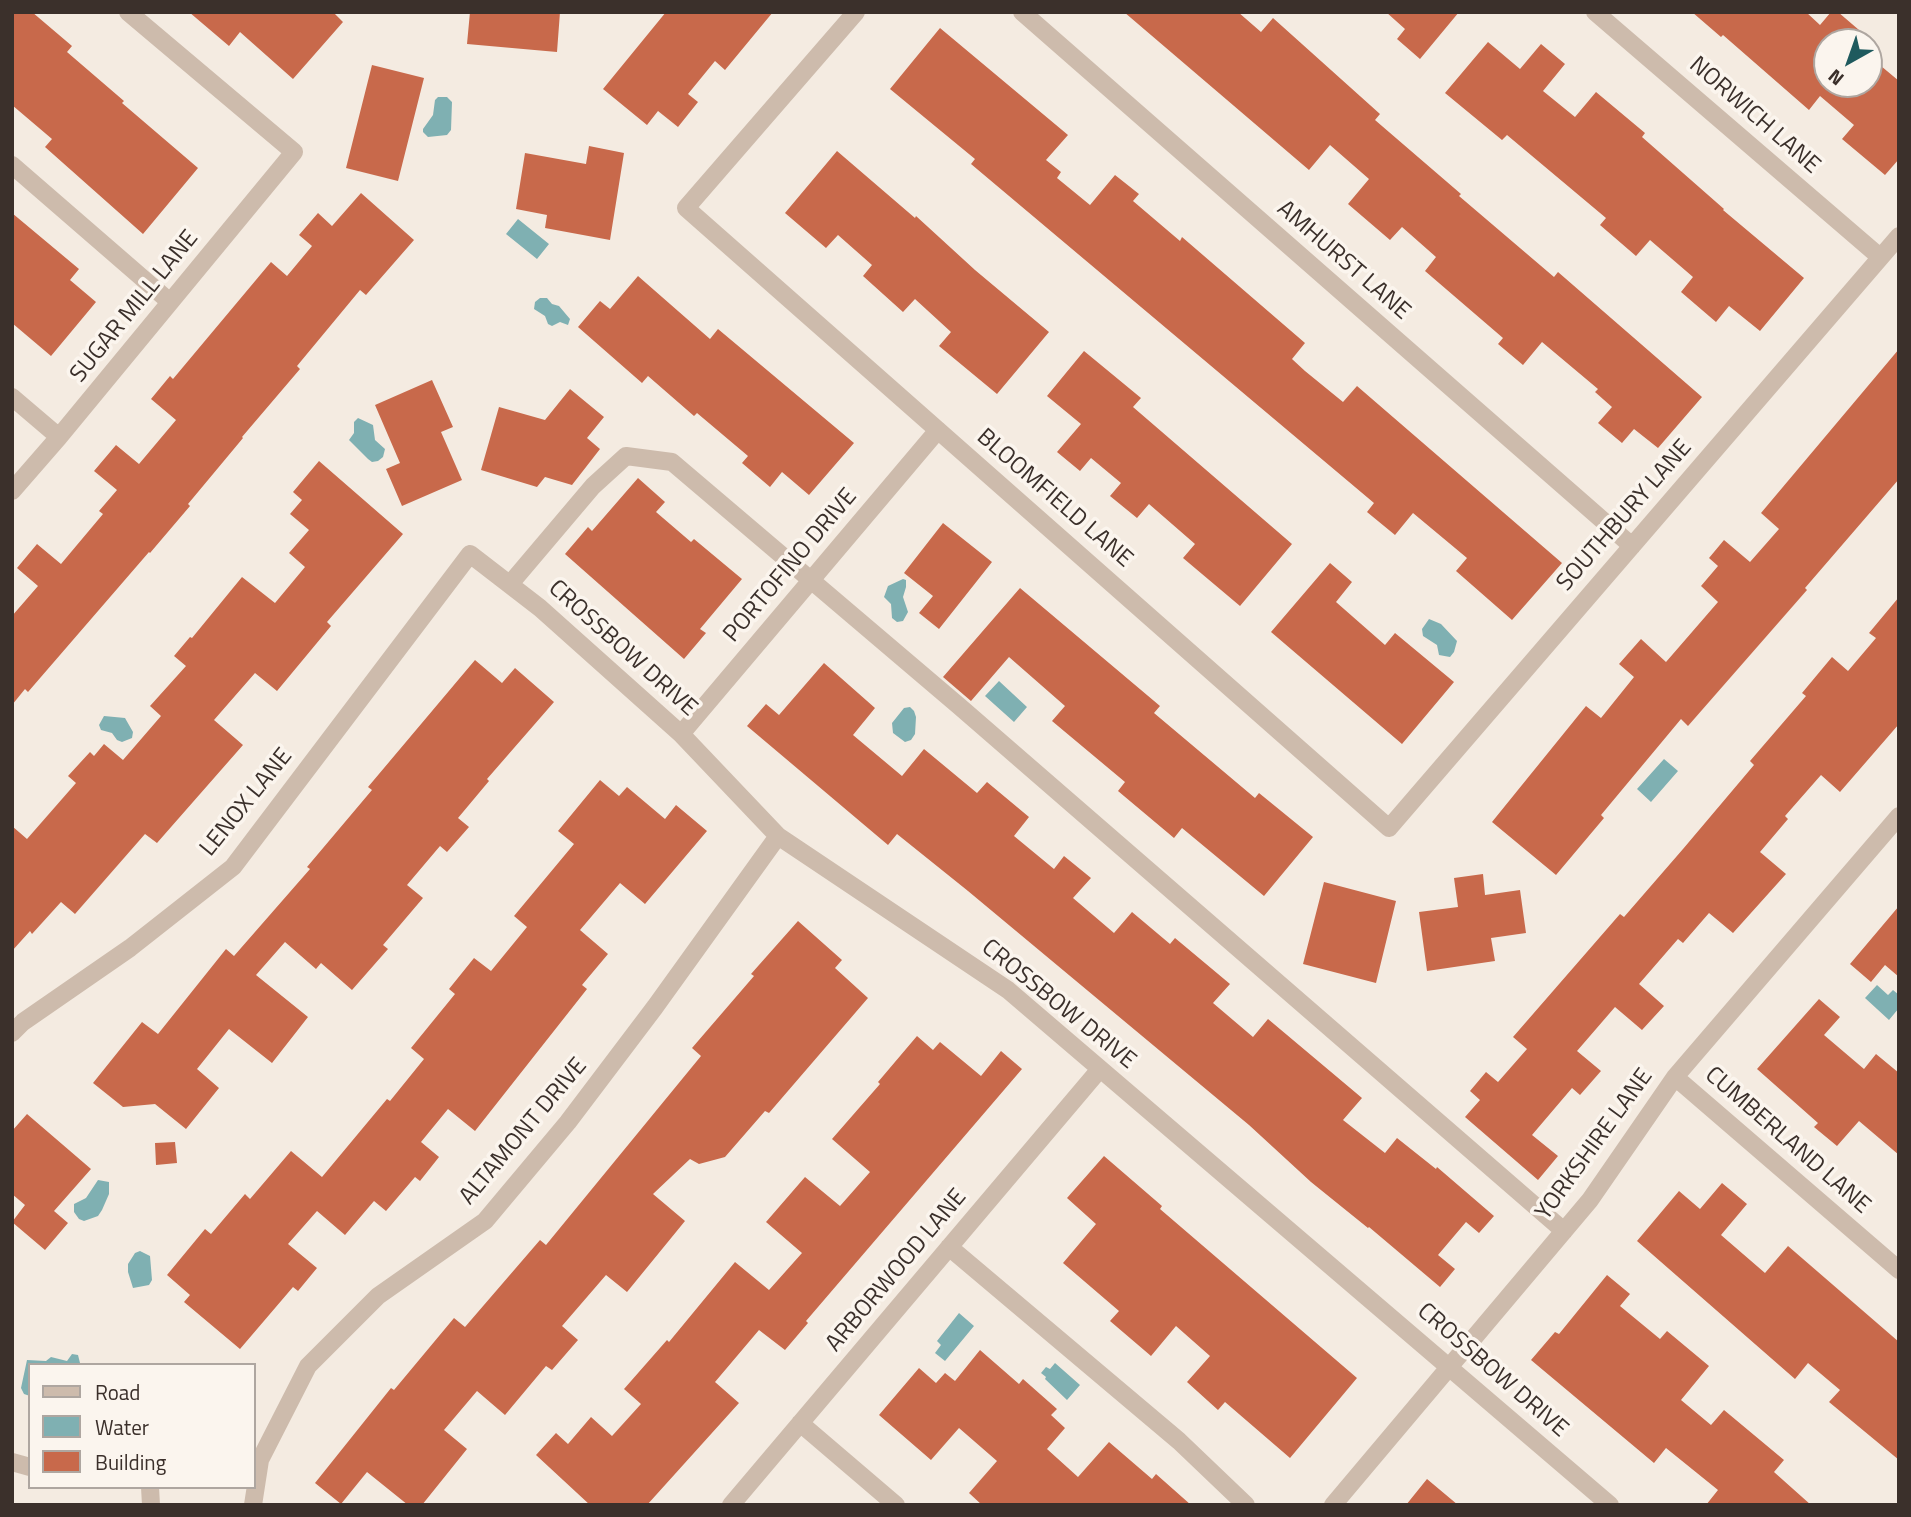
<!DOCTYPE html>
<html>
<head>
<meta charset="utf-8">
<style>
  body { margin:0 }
  #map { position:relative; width:1911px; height:1517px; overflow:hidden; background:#f4ebe1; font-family:"Titillium Web",sans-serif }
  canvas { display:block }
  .frame { position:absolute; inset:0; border:14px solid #3b302b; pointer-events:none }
  .legend { position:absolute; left:28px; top:1363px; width:228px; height:126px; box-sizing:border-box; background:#fbf5ee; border:2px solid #aea6a0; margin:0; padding:9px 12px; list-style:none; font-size:21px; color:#3b302b }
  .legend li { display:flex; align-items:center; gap:14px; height:35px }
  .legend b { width:35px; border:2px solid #aea6a0 }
  .north { position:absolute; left:1813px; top:28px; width:70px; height:70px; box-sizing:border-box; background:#fbf5ee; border:2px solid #aea6a0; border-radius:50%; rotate:220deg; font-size:19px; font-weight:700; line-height:28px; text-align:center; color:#3b302b }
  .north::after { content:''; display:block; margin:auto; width:24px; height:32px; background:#1f5a5e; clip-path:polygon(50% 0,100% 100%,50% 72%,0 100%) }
</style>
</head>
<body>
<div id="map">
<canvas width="1911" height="1517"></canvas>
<div class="frame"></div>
<ul class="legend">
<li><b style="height:9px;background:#cdbbac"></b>Road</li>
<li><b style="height:19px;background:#7fb0b2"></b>Water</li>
<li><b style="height:19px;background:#c8694b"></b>Building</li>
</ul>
<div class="north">N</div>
</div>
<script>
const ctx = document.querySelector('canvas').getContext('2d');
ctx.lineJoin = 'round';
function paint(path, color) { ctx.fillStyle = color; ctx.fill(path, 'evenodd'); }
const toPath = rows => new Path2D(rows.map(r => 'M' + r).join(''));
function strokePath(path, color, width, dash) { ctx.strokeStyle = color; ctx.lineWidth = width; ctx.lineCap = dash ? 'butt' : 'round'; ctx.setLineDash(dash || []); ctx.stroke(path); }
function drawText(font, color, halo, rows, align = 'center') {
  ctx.font = font + ' "Titillium Web",sans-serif'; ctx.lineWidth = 7; ctx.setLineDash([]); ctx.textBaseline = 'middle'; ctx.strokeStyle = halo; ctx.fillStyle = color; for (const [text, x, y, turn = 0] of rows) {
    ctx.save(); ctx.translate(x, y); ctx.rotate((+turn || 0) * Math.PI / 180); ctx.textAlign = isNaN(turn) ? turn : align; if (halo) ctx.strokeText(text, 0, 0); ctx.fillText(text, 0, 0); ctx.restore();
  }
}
const water = toPath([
  [438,97,447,97,452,102,451,130,447,135,428,137,423,132,423,129,433,115,435,100],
  [518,219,549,244,537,259,506,234],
  [540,298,547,298,552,304,559,306,570,319,568,325,560,322,552,326,548,324,545,316,534,309,535,302],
  [358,418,373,425,375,440,385,449,383,457,378,461,372,462,368,459,349,440,354,433,354,422],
  [903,579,906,580,906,587,903,597,908,612,903,621,897,622,892,618,891,604,884,597,888,586],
  [1429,619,1441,624,1457,641,1454,652,1450,657,1439,655,1437,645,1423,636,1422,629],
  [999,681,1027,707,1014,722,985,696],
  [910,707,914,711,916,717,915,734,911,740,905,742,893,733,892,723,904,708],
  [104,716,125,718,133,732,132,738,122,742,117,740,112,733,101,730,99,725],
  [1664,759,1678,771,1651,802,1637,789],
  [1877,985,1888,995,1893,990,1899,995,1899,1008,1889,1020,1865,998],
  [98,1180,109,1182,109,1194,102,1210,98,1216,84,1221,79,1219,74,1212,74,1204,86,1198],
  [140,1251,150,1256,152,1280,149,1285,133,1288,128,1272,128,1264,135,1253],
  [959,1313,974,1326,945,1361,935,1353,941,1345,937,1341],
  [72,1354,78,1355,80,1363,88,1365,30,1365,30,1396,24,1394,21,1388,27,1360,46,1361,51,1357,67,1361],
  [1055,1363,1080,1385,1067,1400,1045,1379,1046,1377,1041,1373,1046,1367,1050,1369]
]);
const building = toPath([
  [12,12,32,12,72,46,67,52,124,101,122,103,198,168,143,234,45,147,52,139,12,105],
  [189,12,333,12,343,22,293,79,240,32,229,46],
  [470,12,560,12,557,52,467,44],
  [666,12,773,12,725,70,715,61,688,94,698,102,678,127,658,111,647,125,603,89],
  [1124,12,1238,12,1261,32,1273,18,1380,114,1375,120,1461,194,1459,196,1554,277,1558,272,1702,397,1658,448,1634,429,1622,443,1598,423,1612,407,1595,392,1598,389,1542,342,1523,365,1498,344,1503,338,1425,271,1436,257,1402,227,1390,240,1348,204,1369,179,1330,145,1309,170],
  [1386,12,1459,12,1420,59,1397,39,1405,29],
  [1692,12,1806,12,1820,25,1831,12,1838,12,1873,42,1827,42,1827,84,1869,84,1869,56,1899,81,1899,159,1885,175,1842,139,1854,125,1820,96,1809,110,1723,35,1721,37],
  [940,28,1068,135,1046,160,1061,172,1057,178,1090,205,1115,175,1139,194,1133,201,1180,241,1182,237,1305,343,1292,359,1305,371,1343,402,1357,386,1562,563,1512,620,1456,571,1467,558,1413,513,1395,535,1367,512,1374,503,971,164,975,159,890,89],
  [1488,42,1520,69,1541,44,1565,64,1543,91,1575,117,1596,92,1645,133,1642,137,1724,209,1723,210,1804,278,1760,331,1729,306,1716,322,1681,292,1693,277,1650,240,1636,256,1600,225,1606,218,1507,135,1502,140,1445,93],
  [372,65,424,78,398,181,346,168],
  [589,146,624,153,610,240,545,228,547,215,516,209,525,153,586,164],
  [837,151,915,218,916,216,975,270,1049,332,997,394,939,346,951,332,915,299,903,312,863,276,872,265,838,235,826,248,785,213],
  [361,193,414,240,366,295,360,290,297,366,300,369,242,437,243,438,188,504,190,506,150,553,149,552,28,692,25,689,12,705,12,616,38,586,17,568,37,544,61,564,103,514,99,511,117,490,94,471,116,445,139,464,176,420,151,399,170,376,173,379,271,262,287,276,312,246,299,235,318,213,332,226],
  [12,213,79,269,70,280,96,302,51,356,12,323],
  [638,276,710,339,718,329,854,443,809,495,782,472,770,487,742,463,748,456,697,413,694,416,648,376,642,383,578,327,600,301,610,309],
  [1899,349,1899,479,1805,588,1807,590,1688,726,1681,719,1601,815,1604,818,1556,875,1492,822,1586,706,1601,718,1634,677,1619,664,1641,639,1666,662,1718,602,1701,586,1718,566,1709,558,1724,540,1750,562,1779,529,1761,513],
  [1084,351,1141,398,1133,407,1292,544,1240,606,1183,558,1195,544,1149,504,1137,518,1110,496,1121,483,1091,458,1080,471,1057,452,1081,424,1047,396],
  [432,380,453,427,441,432,462,480,402,506,386,469,400,463,375,405],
  [570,389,604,417,587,438,600,449,572,485,545,477,537,487,481,470,499,407,545,420],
  [319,461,403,534,327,622,331,626,277,691,255,673,214,720,243,745,157,843,145,834,75,914,61,902,32,934,30,931,12,951,12,826,27,839,76,783,68,776,90,752,94,756,104,744,123,760,161,716,150,706,186,666,174,656,190,637,192,638,242,577,275,603,305,567,289,553,309,530,290,514,302,500,293,492],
  [638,478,665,502,656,512,691,542,694,539,742,579,700,629,706,633,684,659,565,554,588,527,592,531],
  [943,523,992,562,939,629,919,613,933,596,904,573],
  [1330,563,1352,582,1336,602,1385,645,1395,633,1454,682,1402,744,1271,632],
  [1020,588,1160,706,1154,713,1255,798,1259,793,1313,837,1264,896,1182,828,1174,838,1118,791,1125,782,1052,721,1065,706,1009,657,971,701,943,677],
  [1899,597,1899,724,1840,792,1821,775,1785,816,1788,819,1760,852,1786,874,1733,933,1709,913,1683,943,1678,939,1639,984,1664,1006,1642,1030,1615,1007,1577,1051,1601,1071,1580,1095,1572,1088,1532,1135,1558,1156,1538,1180,1465,1117,1480,1100,1470,1091,1486,1072,1498,1082,1527,1049,1513,1037,1620,914,1624,917,1683,849,1754,765,1750,761,1806,696,1802,693,1832,657,1848,671,1876,638,1869,633],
  [475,660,502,683,515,668,554,702,487,779,489,781,458,818,469,827,447,852,440,846,407,885,423,898,383,945,388,949,352,990,321,963,316,969,285,942,256,975,308,1017,272,1063,229,1029,197,1069,219,1088,186,1129,155,1104,123,1107,93,1083,142,1022,158,1034,226,949,234,956,310,869,307,867,372,790,368,787],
  [824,663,875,708,853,735,902,776,924,749,977,793,987,782,1029,817,1014,836,1054,869,1064,856,1091,878,1073,898,1114,933,1132,912,1170,944,1175,938,1230,984,1213,1003,1253,1037,1268,1019,1362,1098,1343,1120,1385,1153,1397,1138,1436,1169,1437,1167,1494,1216,1479,1233,1466,1222,1438,1255,1455,1269,1440,1287,1369,1227,1368,1228,1311,1182,1249,1125,968,891,897,834,888,845,747,726,766,704,779,715],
  [600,780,619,796,627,787,665,819,676,805,707,831,645,904,620,883,580,930,608,954,582,985,587,989,475,1131,448,1109,421,1142,439,1157,420,1181,415,1177,386,1211,374,1201,345,1235,317,1211,288,1244,317,1268,298,1291,293,1287,240,1349,184,1302,190,1295,167,1275,205,1229,211,1234,245,1194,250,1199,291,1151,322,1177,387,1099,390,1101,424,1059,411,1048,455,994,449,989,474,958,491,971,527,927,514,916,574,844,558,831],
  [1483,874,1485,895,1520,890,1526,933,1491,938,1495,961,1427,971,1419,912,1458,907,1454,878],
  [1324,882,1396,901,1376,983,1303,964],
  [1899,906,1899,977,1885,965,1871,982,1850,964],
  [798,921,842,960,835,968,868,998,769,1113,765,1111,725,1157,699,1164,690,1159,653,1194,685,1221,627,1292,606,1275,562,1326,578,1340,552,1370,546,1366,505,1415,477,1391,444,1430,467,1449,422,1505,408,1505,367,1472,341,1504,315,1483,391,1388,394,1390,454,1318,465,1327,540,1240,546,1245,701,1056,692,1048,754,976,751,974],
  [1819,999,1840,1017,1824,1035,1864,1069,1876,1054,1899,1073,1899,1155,1859,1121,1837,1146,1814,1127,1818,1123,1757,1069],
  [917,1036,933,1050,940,1042,981,1076,1001,1051,1022,1069,806,1321,808,1323,785,1350,759,1330,715,1382,739,1403,647,1505,590,1505,536,1455,556,1433,568,1444,591,1417,612,1436,641,1404,624,1389,667,1340,669,1342,735,1262,769,1290,802,1253,766,1222,805,1177,840,1206,870,1172,832,1139,880,1084,878,1082],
  [27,1114,91,1169,54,1211,68,1223,45,1250,12,1222,25,1205,12,1194,12,1131],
  [175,1142,177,1163,156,1165,155,1143],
  [1104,1156,1162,1206,1160,1209,1357,1378,1290,1458,1225,1402,1218,1410,1187,1382,1210,1356,1176,1326,1151,1356,1110,1321,1119,1311,1063,1263,1096,1224,1067,1198],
  [1722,1183,1747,1204,1721,1235,1765,1273,1788,1246,1899,1342,1899,1460,1829,1402,1840,1390,1808,1363,1795,1379,1637,1241,1679,1191,1700,1209],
  [1607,1275,1630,1294,1620,1306,1660,1339,1667,1331,1709,1366,1681,1400,1711,1425,1724,1410,1784,1460,1774,1472,1811,1505,1706,1505,1718,1490,1666,1448,1654,1463,1531,1360,1555,1332,1559,1334],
  [980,1350,1019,1384,1023,1379,1057,1409,1051,1415,1065,1428,1047,1449,1078,1477,1109,1442,1152,1479,1156,1474,1191,1505,982,1505,969,1493,997,1461,959,1428,931,1460,879,1415,919,1368,936,1383,945,1373,955,1381],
  [1427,1479,1458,1505,1406,1505]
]);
const minor = toPath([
  [856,12,686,208,1389,828,1899,236],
  [1022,12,1632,546],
  [1595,12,1880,257],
  [12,165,170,302],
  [12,397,59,437],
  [12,491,59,437,294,152,128,12],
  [510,584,593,486,626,456,672,462,959,706,1564,1231],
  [681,734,938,430],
  [12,1033,23,1022,130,948,233,867,470,554,540,608,681,734,778,836,1008,990,1610,1505],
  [1675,1077,1899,1270],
  [949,1247,1179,1441,1246,1505],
  [800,1423,896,1505],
  [12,1462,30,1467],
  [150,1487,151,1505],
  [253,1505,260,1460,308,1366,378,1296,485,1221,568,1122,655,1007,778,836],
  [731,1505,1100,1069],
  [1333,1505,1590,1200,1675,1077,1899,816]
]);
const streetNames = [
  ["NORWICH LANE",1754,116,41],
  ["AMHURST LANE",1343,261,41],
  ["SUGAR MILL LANE",135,307,-51],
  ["BLOOMFIELD LANE",1054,499,41],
  ["SOUTHBURY LANE",1625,516,-49],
  ["PORTOFINO DRIVE",791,566,-50],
  ["CROSSBOW DRIVE",622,649,42],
  ["LENOX LANE",247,803,-51],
  ["CROSSBOW DRIVE",1058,1005,39],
  ["ALTAMONT DRIVE",524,1132,-50],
  ["CUMBERLAND LANE",1787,1141,41],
  ["YORKSHIRE LANE",1595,1145,-54],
  ["ARBORWOOD LANE",897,1271,-50],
  ["CROSSBOW DRIVE",1492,1371,41]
];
paint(water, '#7fb0b2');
paint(building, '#c8694b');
strokePath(minor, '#cdbbac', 18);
drawText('24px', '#3b302b', '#fbf5ee', streetNames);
</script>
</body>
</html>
